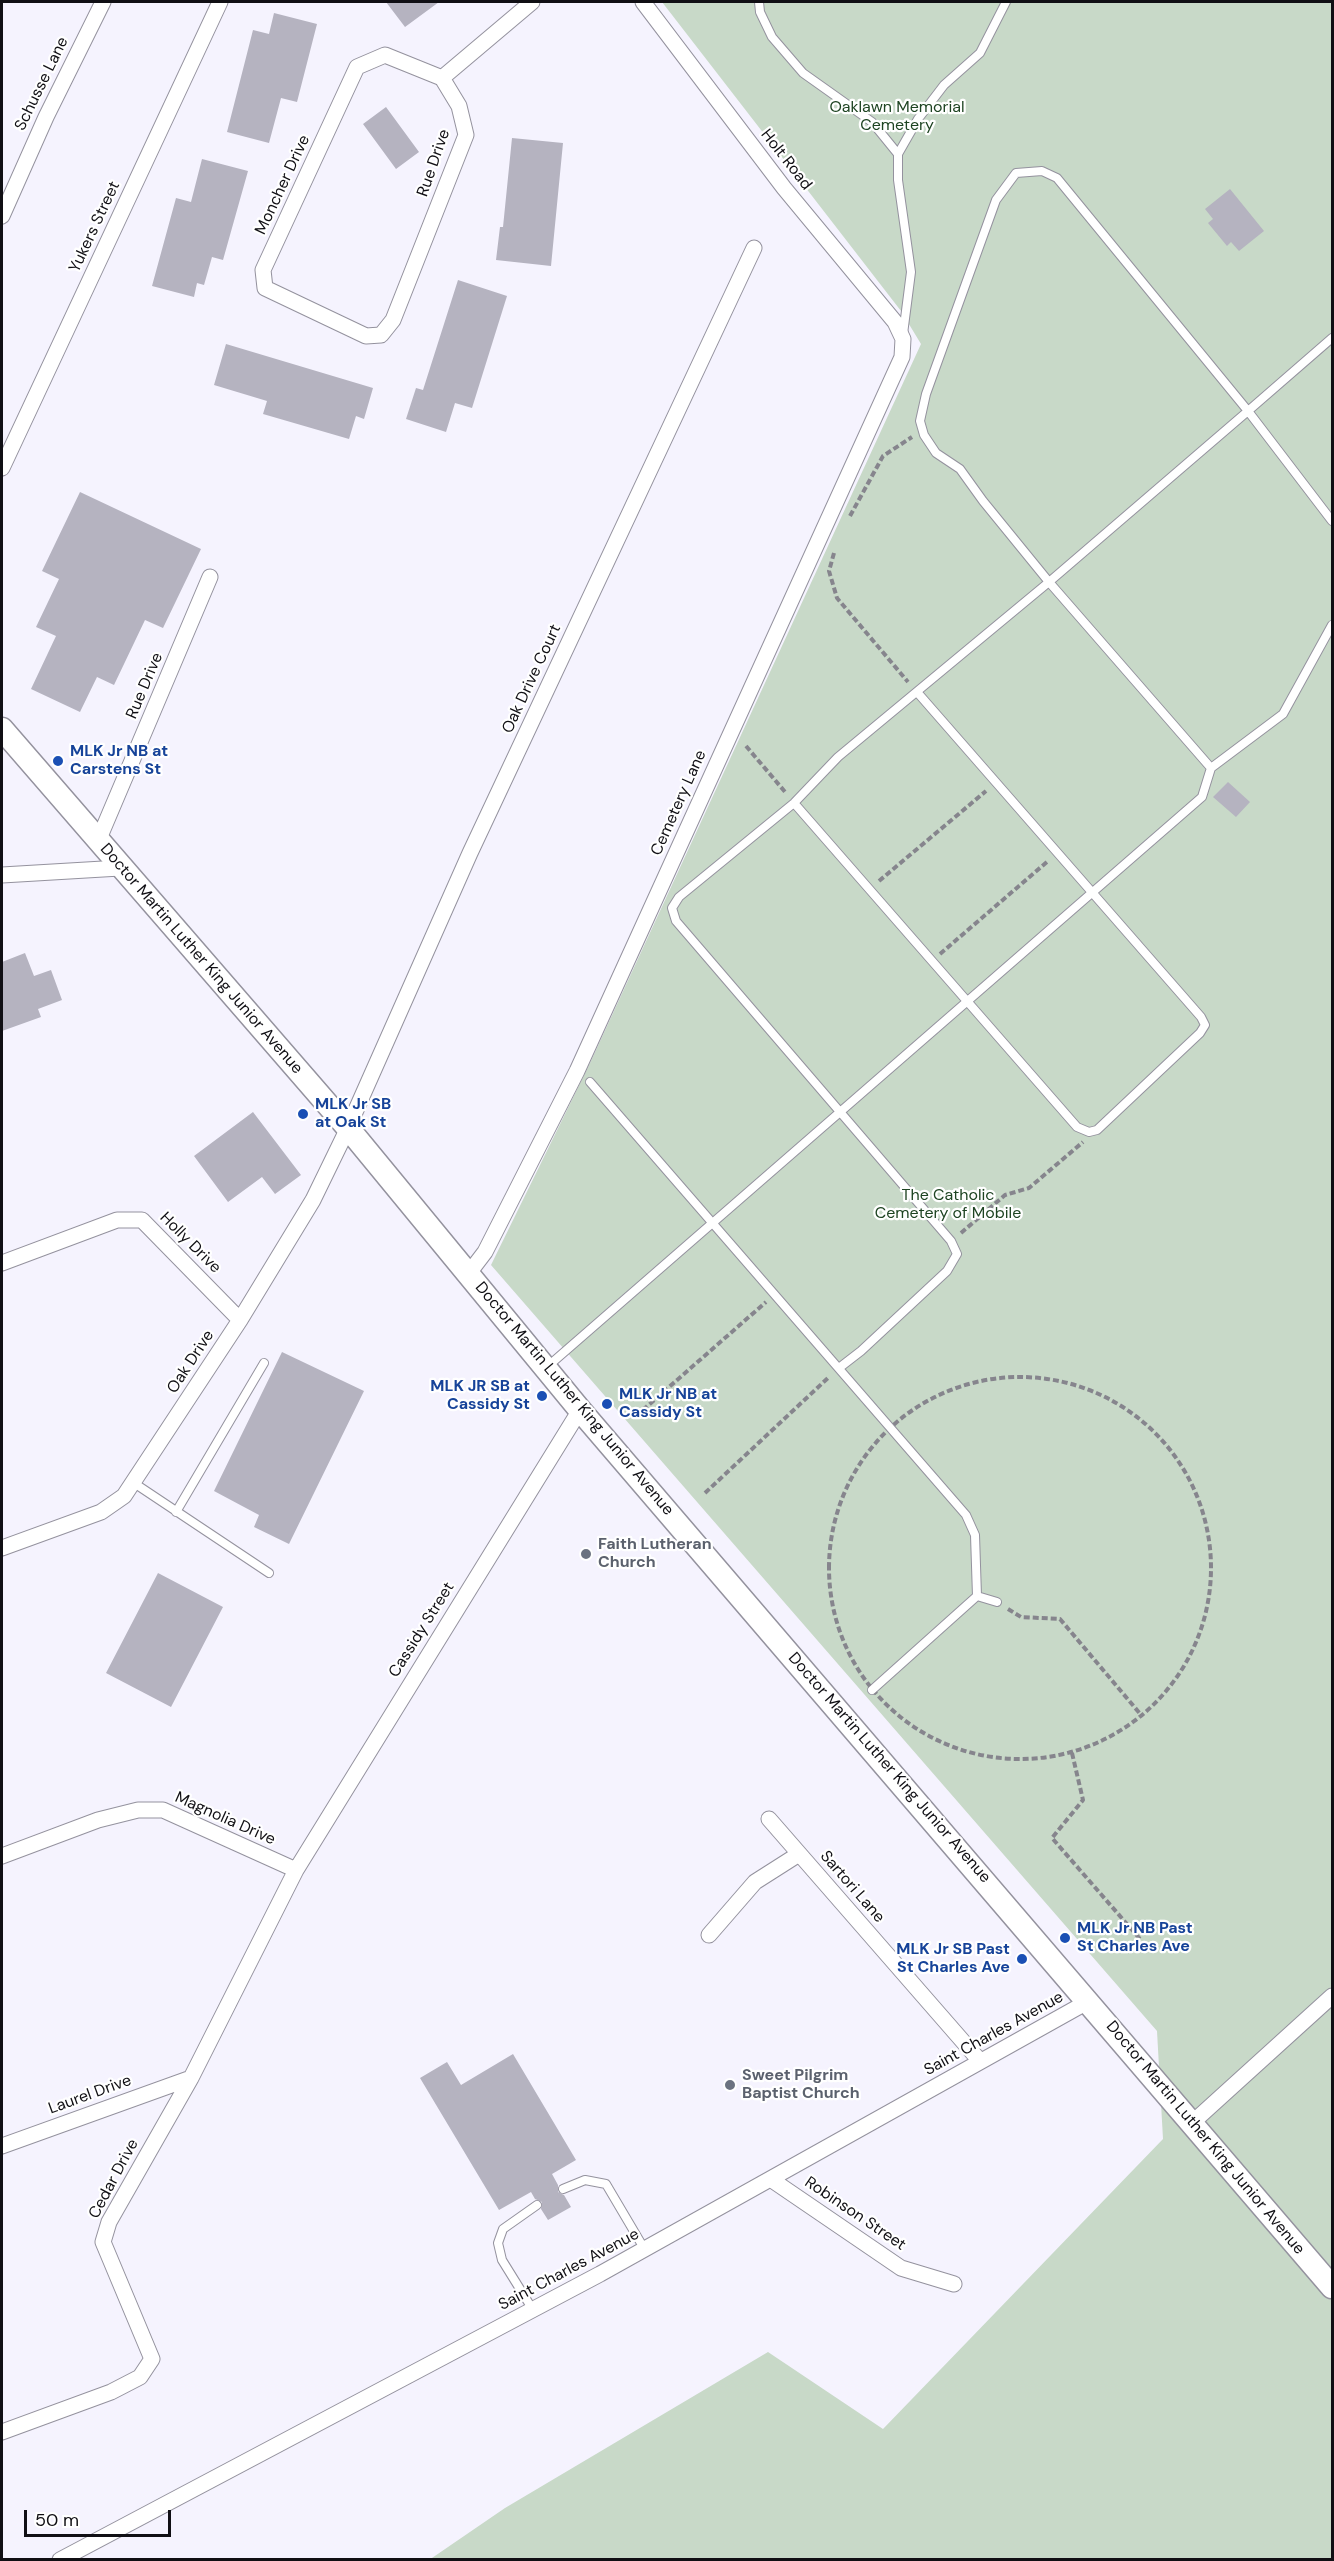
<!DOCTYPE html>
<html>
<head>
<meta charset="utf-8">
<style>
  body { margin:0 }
  #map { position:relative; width:1334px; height:2561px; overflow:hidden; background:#f5f3fe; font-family:"DM Sans",sans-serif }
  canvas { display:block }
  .frame { position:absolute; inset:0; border:3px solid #100f14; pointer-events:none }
  .scale { position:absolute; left:24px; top:2510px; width:147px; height:27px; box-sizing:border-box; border:3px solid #100f14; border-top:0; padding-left:8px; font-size:18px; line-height:21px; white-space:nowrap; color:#100f14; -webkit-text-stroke:4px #fff; paint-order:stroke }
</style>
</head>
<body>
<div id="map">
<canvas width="1334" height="2561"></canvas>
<div class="frame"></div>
<div class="scale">50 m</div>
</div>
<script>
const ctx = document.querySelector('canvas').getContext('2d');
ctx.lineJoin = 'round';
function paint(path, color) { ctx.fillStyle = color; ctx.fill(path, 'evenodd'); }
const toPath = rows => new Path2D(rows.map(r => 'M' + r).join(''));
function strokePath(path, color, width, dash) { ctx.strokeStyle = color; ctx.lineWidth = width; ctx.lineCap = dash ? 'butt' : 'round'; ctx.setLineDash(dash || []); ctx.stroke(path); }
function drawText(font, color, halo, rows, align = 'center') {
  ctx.font = font + ' "DM Sans",sans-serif'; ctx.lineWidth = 4.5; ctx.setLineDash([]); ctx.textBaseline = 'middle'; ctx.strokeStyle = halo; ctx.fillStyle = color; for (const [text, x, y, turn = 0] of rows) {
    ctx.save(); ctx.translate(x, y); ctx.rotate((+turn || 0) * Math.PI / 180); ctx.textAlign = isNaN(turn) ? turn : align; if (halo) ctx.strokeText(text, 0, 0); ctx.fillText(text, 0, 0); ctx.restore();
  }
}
const green = toPath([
  [662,2,1332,2,1332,2559,429,2560,505,2508,768,2352,883,2429,1163,2139,1157,2031,491,1265,590,1063,921,344,901,311]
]);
const building = toPath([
  [386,2,439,2,405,27],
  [274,13,317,24,297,102,281,98,269,143,227,132,253,30,269,34],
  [386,107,419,152,396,169,363,124],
  [512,138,563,143,551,266,496,260,500,227,503,227],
  [202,159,248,171,223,260,212,257,204,285,197,283,194,297,152,286,176,198,191,202],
  [1230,189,1264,231,1239,251,1231,242,1227,246,1208,223,1213,219,1205,209],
  [458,280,507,296,472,408,455,403,446,432,406,419,416,388,423,390],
  [226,344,373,388,364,419,356,416,349,439,263,414,267,401,214,385],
  [80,492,201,549,163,628,145,620,114,685,97,677,80,712,31,689,56,636,36,627,59,579,42,571],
  [1228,782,1250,802,1236,817,1213,797],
  [25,953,34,976,51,970,62,1000,38,1009,41,1017,2,1031,2,962],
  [253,1112,301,1175,275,1194,262,1177,228,1202,194,1156],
  [282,1352,364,1391,289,1544,254,1527,259,1515,214,1491],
  [158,1573,223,1607,171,1707,106,1673],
  [513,2054,576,2160,552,2174,558,2185,558,2192,564,2195,571,2207,548,2220,541,2209,542,2202,535,2199,531,2192,499,2210,420,2078,447,2062,461,2085]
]);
const path = toPath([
  [850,516,883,456,912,437],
  [834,553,829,571,837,598,908,682],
  [746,746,786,793],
  [879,881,986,791],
  [940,954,1048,861],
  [961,1233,1005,1195,1029,1188,1083,1142],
  '829 1568a191 191 0 1 1 382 0a191 191 0 1 1-382 0Z',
  [636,1416,766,1302],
  [705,1493,829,1377],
  [1008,1609,1021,1617,1060,1619,1142,1716],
  [1072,1753,1083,1800,1052,1838,1140,1939]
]);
const service = toPath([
  [759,2,760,12,772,37,803,73,872,122,898,154],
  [903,334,911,272,898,180,898,154,918,119,944,85,980,53,1006,2],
  [1211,768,1283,714,1332,625],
  [794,803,1077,1127,1089,1132,1097,1130,1200,1033,1205,1025,1201,1017,917,692],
  [590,1082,966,1515,975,1535,977,1596,872,1690],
  [547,1367,1202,797,1211,768,1049,582,983,501,960,469,936,453,924,435,920,421,926,394,996,200,1016,173,1042,171,1057,178,1248,411,1332,338],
  [839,1368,861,1351,947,1271,957,1254,951,1241,676,921,672,908,679,897,794,803,838,757,1049,582,1248,411,1332,521],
  [134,1483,269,1573],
  [176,1512,264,1363],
  [977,1596,997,1602],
  [563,2189,585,2180,606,2184,645,2250],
  [533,2310,502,2260,498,2243,503,2229,537,2205]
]);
const minor = toPath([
  [442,78,385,55,357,67,263,270,265,288,366,336,381,335,393,320,466,135,459,106,442,78,532,2],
  [2,216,46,117,103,2],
  [2,468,220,2],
  [98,841,210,577],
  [2,875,120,868],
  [2,1263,117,1220,142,1220,240,1320],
  [469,1273,485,1252,577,1071,902,357,903,339,895,322,784,188,643,2],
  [2,1548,101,1512,124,1496,240,1320,313,1200,348,1128,470,853,754,248],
  [769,1819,980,2061],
  [2,1856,98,1820,138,1810,163,1810,296,1870],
  [709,1935,755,1882,799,1854],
  [1192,2123,1332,1996],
  [2,2146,191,2078],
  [772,2180,901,2268,954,2284],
  [2,2432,111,2392,140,2377,152,2359,103,2242,109,2222,191,2078,296,1870,580,1410],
  [60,2560,600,2274,1089,2001]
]);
const secondary = toPath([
  [2,729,348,1128,580,1410,1332,2287]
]);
const markers = [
  [58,761,6,"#1a4fb4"],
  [303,1114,6,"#1a4fb4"],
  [542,1396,6,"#1a4fb4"],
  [607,1404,6,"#1a4fb4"],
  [586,1554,6,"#6b7280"],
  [1065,1938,6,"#1a4fb4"],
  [1022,1959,6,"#1a4fb4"],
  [730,2085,6,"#6b7280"]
];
const streetNames = [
  ["Schusse Lane",42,84,-64],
  ["Holt Road",786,160,52],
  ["Rue Drive",434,163,-71],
  ["Moncher Drive",283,185,-65],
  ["Yukers Street",95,227,-65],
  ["Oak Drive Court",532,679,-65],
  ["Rue Drive",145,686,-67],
  ["Cemetery Lane",679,803,-66],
  ["Doctor Martin Luther King Junior Avenue",201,959,49],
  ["Holly Drive",190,1243,45],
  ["Oak Drive",191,1362,-57],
  ["Doctor Martin Luther King Junior Avenue",574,1399,50],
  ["Cassidy Street",422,1630,-58],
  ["Doctor Martin Luther King Junior Avenue",889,1768,49],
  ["Magnolia Drive",225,1819,24],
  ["Sartori Lane",852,1887,49],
  ["Saint Charles Avenue",994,2034,-29],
  ["Laurel Drive",90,2095,-20],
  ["Doctor Martin Luther King Junior Avenue",1205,2138,50],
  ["Cedar Drive",114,2179,-62],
  ["Robinson Street",855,2214,34],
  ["Saint Charles Avenue",569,2270,-28]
];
const parkNames = [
  ["Oaklawn Memorial",897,108],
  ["Cemetery",897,126],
  ["The Catholic",948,1196],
  ["Cemetery of Mobile",948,1214]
];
const transitNames = [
  ["MLK Jr NB at",70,752],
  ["Carstens St",70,770],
  ["MLK Jr SB",315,1105],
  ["at Oak St",315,1123],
  ["MLK JR SB at",530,1387,"right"],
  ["Cassidy St",530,1405,"right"],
  ["MLK Jr NB at",619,1395],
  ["Cassidy St",619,1413],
  ["MLK Jr NB Past",1077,1929],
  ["St Charles Ave",1077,1947],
  ["MLK Jr SB Past",1010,1950,"right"],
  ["St Charles Ave",1010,1968,"right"]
];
const worshipNames = [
  ["Faith Lutheran",598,1545],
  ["Church",598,1563],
  ["Sweet Pilgrim",742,2076],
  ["Baptist Church",742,2094]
];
paint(green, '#c8d9c8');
paint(building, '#b5b3c0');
strokePath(service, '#94929e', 10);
strokePath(minor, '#94929e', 17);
strokePath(secondary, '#94929e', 25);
strokePath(path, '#86858d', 4, [6, 3]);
strokePath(service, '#fff', 8);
strokePath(minor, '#fff', 15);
strokePath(secondary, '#fff', 22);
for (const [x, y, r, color] of markers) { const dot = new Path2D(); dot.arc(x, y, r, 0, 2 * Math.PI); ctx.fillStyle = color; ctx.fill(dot); strokePath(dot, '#fff', 2); }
drawText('16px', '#100f14', '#fff', streetNames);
drawText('16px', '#1e4422', '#fff', parkNames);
drawText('bold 16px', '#164399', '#fff', transitNames, 'left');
drawText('bold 16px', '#5b616d', '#fff', worshipNames, 'left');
</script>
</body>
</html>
